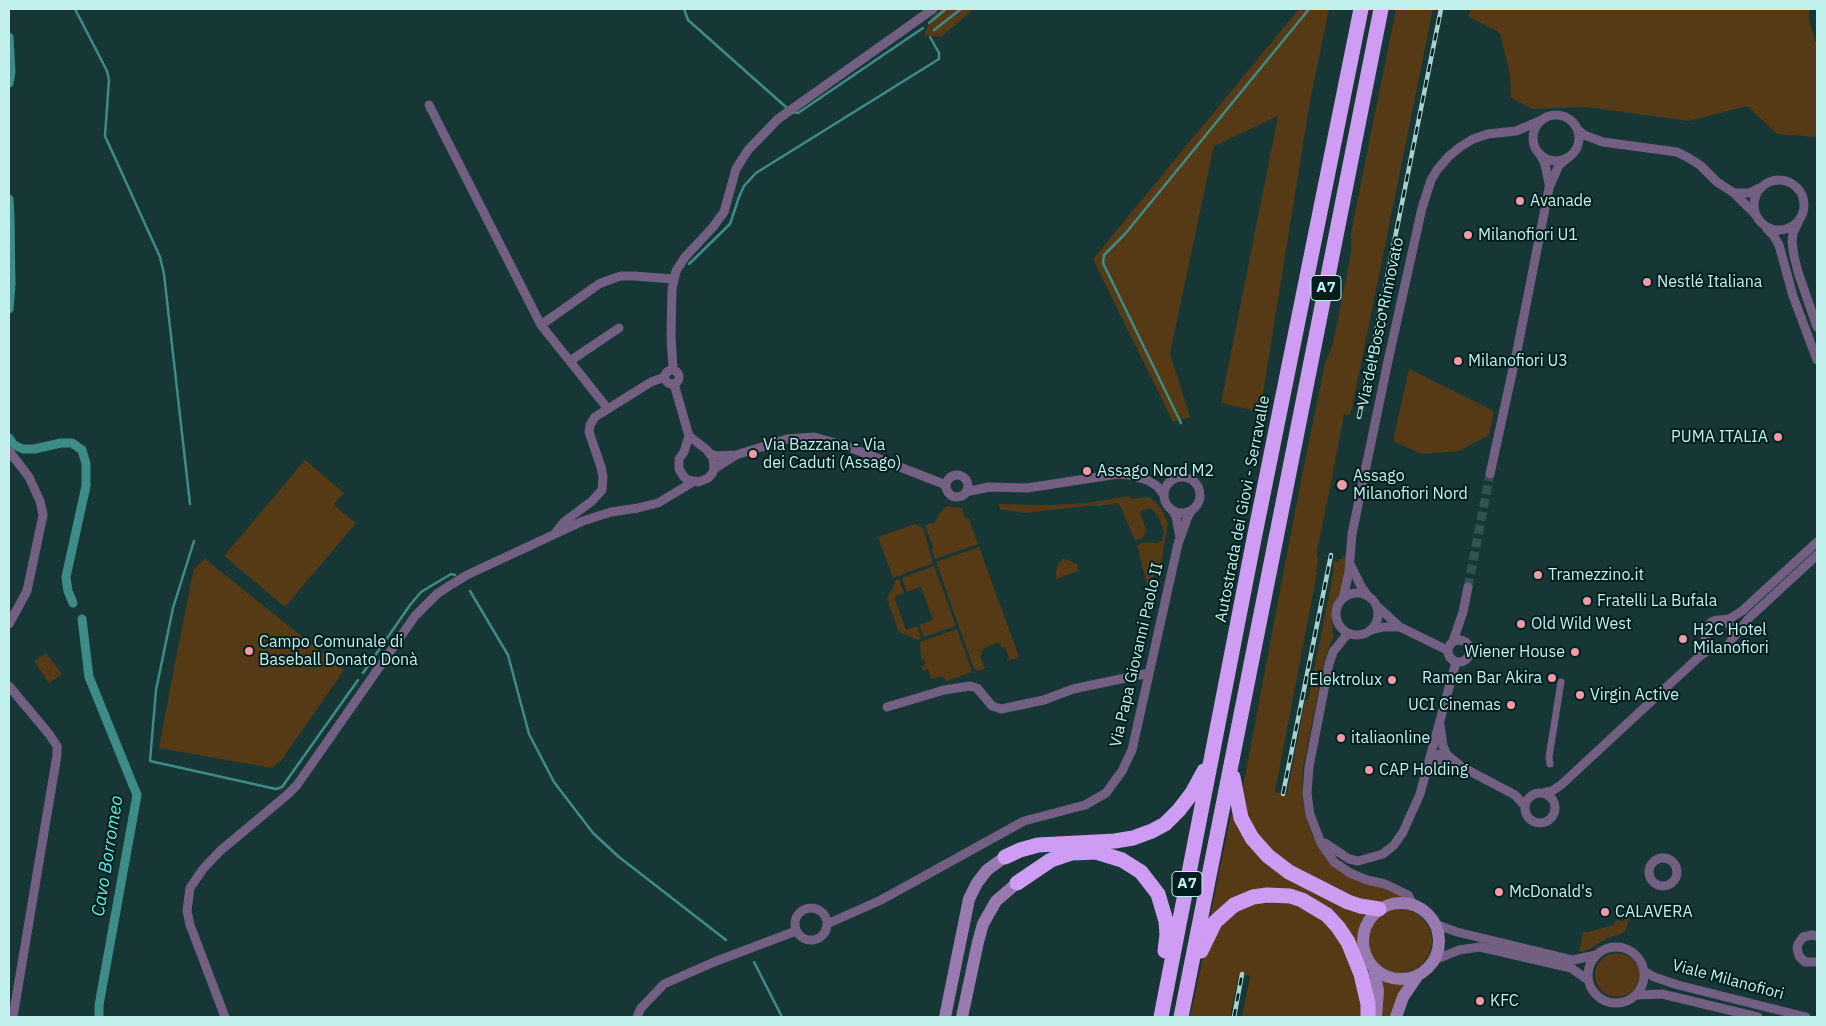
<!DOCTYPE html>
<html>
<head>
<meta charset="utf-8">
<style>
  body { margin:0 }
  #map { position:relative; width:1826px; height:1026px; overflow:hidden; background:#163735; font-family:"IBM Plex Sans",sans-serif }
  canvas { display:block }
  .frame { position:absolute; inset:0; border:10px solid #c2f1ed; pointer-events:none }
</style>
</head>
<body>
<div id="map">
<canvas width="1826" height="1026"></canvas>
<div class="frame"></div>
</div>
<script>
const ctx = document.querySelector('canvas').getContext('2d');
ctx.lineJoin = 'round';
function paint(path, color) { ctx.fillStyle = color; ctx.fill(path, 'evenodd'); }
const toPath = rows => new Path2D(rows.map(r => 'M' + r).join(''));
function strokePath(path, color, width, dash) { ctx.strokeStyle = color; ctx.lineWidth = width; ctx.lineCap = dash ? 'butt' : 'round'; ctx.setLineDash(dash || []); ctx.stroke(path); }
function drawText(font, color, halo, rows, align = 'center') {
  ctx.font = font + ' "IBM Plex Sans",sans-serif'; ctx.lineWidth = 4; ctx.setLineDash([]); ctx.textBaseline = 'middle'; ctx.strokeStyle = halo; ctx.fillStyle = color; for (const [text, x, y, turn = 0] of rows) {
    ctx.save(); ctx.translate(x, y); ctx.rotate((+turn || 0) * Math.PI / 180); ctx.textAlign = isNaN(turn) ? turn : align; if (halo) ctx.strokeText(text, 0, 0); ctx.fillText(text, 0, 0); ctx.restore();
  }
}
const green = toPath([
  [942,9,974,9,941,37,924,35,932,17],
  [1299,9,1329,9,1310,101,1260,412,1221,403,1278,116,1214,146,1170,353,1190,417,1173,422,1093,259],
  [1396,9,1433,9,1352,408,1349,415,1344,414,1331,483,1317,551,1317,557,1319,558,1316,572,1317,573,1275,792,1287,794,1305,700,1308,700,1334,569,1333,561,1338,562,1339,559,1342,559,1343,556,1345,556,1345,577,1341,593,1332,607,1333,638,1325,658,1303,768,1302,793,1307,821,1313,837,1324,854,1406,898,1388,900,1378,904,1353,899,1276,859,1247,820,1242,792,1302,475,1325,364,1333,343,1351,253,1351,233],
  [1470,9,1809,9,1809,21,1817,46,1817,137,1777,134,1747,106,1689,121,1587,107,1533,109,1511,98,1510,75,1500,33,1469,17],
  [1409,369,1494,411,1489,435,1459,451,1422,454,1393,441],
  [305,460,344,493,334,505,356,523,285,607,224,556],
  [1130,496,1131,499,1150,497,1161,509,1168,523,1160,571,1156,570,1150,586,1147,584,1137,545,1145,542,1155,543,1162,541,1164,531,1158,516,1151,508,1140,511,1146,530,1143,538,1135,541,1120,505,1116,503,1100,506,1086,506,1024,513,1000,509,999,504,1052,505,1085,503],
  [948,506,962,508,965,517,969,519,978,544,935,559,932,550,933,547,925,525,935,522,942,510],
  [915,524,923,528,933,563,893,578,878,537],
  [979,547,1019,657,1006,661,1009,658,1005,647,1001,648,1000,643,997,643,983,648,984,650,981,651,982,655,980,656,984,667,988,667,978,671,974,669,936,562],
  [205,559,344,670,281,761,272,768,159,748,181,632,194,569],
  [1063,559,1071,561,1077,565,1079,571,1056,579,1056,571,1058,564],
  [934,566,956,626,924,637,919,625,933,620,921,587,907,592,902,578],
  [899,579,904,593,894,597,906,630,917,626,921,638,918,640,899,632,887,599,895,584,894,581],
  [957,629,972,672,946,681,943,676,931,679,928,669,923,671,922,667,926,662,924,660,921,659,920,642],
  [46,653,62,674,49,683,34,661],
  [1231,815,1233,815,1251,844,1367,911,1361,922,1358,940,1358,948,1373,983,1353,942,1291,892,1210,917],
  [1293,900,1324,919,1352,962,1364,1017,1242,1017,1250,976,1239,974,1230,1017,1190,1017,1205,949,1214,928,1250,902],
  '1368 941a32 32 0 1 1 64 0a32 32 0 1 1-64 0Z',
  [1626,915,1630,917,1625,931,1621,934,1607,938,1588,950,1579,952,1583,932,1588,932,1613,925,1617,920,1623,922],
  '1595 975a22 22 0 1 1 44 0a22 22 0 1 1-44 0Z',
  [1380,978,1393,983,1406,984,1396,999,1391,1017,1381,1017]
]);
const stream = toPath([
  [75,9,107,71,109,80,105,136,160,257,164,274,190,504],
  [684,9,688,20,787,108],
  [929,23,946,9],
  [934,30,961,9],
  [793,112,798,113,923,28],
  [689,264,730,224,739,197,744,186,756,173,939,59,939,53,930,37],
  [1181,423,1103,263,1104,255,1125,234,1309,9],
  [194,541,173,608,156,690,150,761,276,789,282,787,358,680],
  [470,591,508,655,529,734,554,782,593,833,619,857,726,940],
  [363,673,410,605,421,592,451,574,455,575],
  [754,962,782,1017]
]);
const canal = toPath([
  [9,37,11,72,9,83],
  [9,199,10,217,11,285,9,309],
  [9,438,14,445,23,449,34,449,61,443,72,443,82,450,86,464,86,486,66,577,68,591,73,603],
  [82,619,89,677,137,795,99,1005,99,1017]
]);
const minorTunnel = toPath([
  [1468,587,1490,474]
]);
const pedestrian = toPath([
  [1550,764,1549,757,1561,682]
]);
const minor = toPath([
  [429,105,541,325],
  '1533 138a23 23 0 1 1 46 0a23 23 0 1 1-46 0Z',
  [1577,129,1584,135,1603,142,1677,152,1687,157,1700,165,1717,182,1734,193,1755,214],
  [1540,154,1545,164,1549,184],
  '1754 205a25 25 0 1 1 50 0a25 25 0 1 1-50 0Z',
  [1734,193,1749,193,1759,188],
  [1798,223,1793,233,1792,242,1794,256,1798,272,1817,327],
  [1767,229,1774,236,1779,245,1793,296,1817,360],
  [570,361,619,328],
  [673,369,671,337,672,289,676,271,685,257,713,227,724,212,736,169,748,150,778,119,933,9],
  '665 377a7 7 0 1 1 14 0a7 7 0 1 1-14 0Z',
  [674,384,689,436,684,452,679,459,679,469,684,477,688,480,699,482,708,478,712,474,714,469,713,458,707,450,689,436],
  [608,409,541,325,599,284,609,280,621,276,634,276,673,279],
  [9,451,29,477,40,501,43,515,27,591,9,624],
  [711,454,717,456,736,455,787,439,814,437,846,446,946,485],
  [714,469,736,455],
  [1490,474,1518,346,1549,188,1559,165,1569,157],
  '946 486a11 11 0 1 1 22 0a11 11 0 1 1-22 0Z',
  '1164 495a18 18 0 1 1 36 0a18 18 0 1 1-36 0Z',
  [966,492,989,487,1027,488,1118,474,1129,475,1147,480,1157,486,1164,495],
  [1172,510,1176,516,1180,538],
  [556,532,564,522,592,501,602,490,603,477,601,467,589,432,590,425,595,417,651,382,665,377],
  [1351,566,1362,588,1368,596],
  '1336 614a21 21 0 1 1 42 0a21 21 0 1 1-42 0Z',
  [1343,598,1349,572,1352,534,1388,361,1422,208,1431,180,1437,170,1448,157,1460,147,1473,139,1488,134,1516,131,1542,120],
  [1377,606,1400,627,1447,650],
  '1705 634a14 14 0 1 1 28 0a14 14 0 1 1-28 0Z',
  [1721,620,1729,619,1742,611,1817,542],
  [1371,630,1383,627,1400,627],
  [1348,633,1333,652,1329,664,1309,767,1307,793,1310,815,1321,843,1334,862,1350,873,1367,880,1385,884,1408,895,1413,905],
  [1733,638,1749,618,1817,555],
  '1448 651a11 11 0 1 1 22 0a11 11 0 1 1-22 0Z',
  [1453,641,1463,612,1468,587],
  [9,686,49,734,57,746,57,755,13,1017],
  [887,707,944,690,970,686,977,688,992,706,1001,709,1044,700,1073,689,1149,673],
  [1440,725,1443,746,1447,755],
  [1430,757,1440,754,1447,755,1462,767,1515,795,1525,806],
  [1430,757,1446,764,1460,767],
  [1543,793,1552,791,1561,785,1700,656,1709,650,1717,649],
  '1525 808a15 15 0 1 1 30 0a15 15 0 1 1-30 0Z',
  [1325,843,1349,859,1358,861,1383,854,1394,845,1403,832,1420,794,1456,662],
  '1649 872a14 14 0 1 1 28 0a14 14 0 1 1-28 0Z',
  '795 924a16 16 0 1 1 32 0a16 16 0 1 1-32 0Z',
  [827,924,881,900,1024,821,1085,805,1106,793,1122,771,1132,750,1178,544,1188,516,1192,510],
  [1435,924,1457,932,1573,960,1596,955],
  [1817,936,1812,935,1803,937,1798,944,1797,948,1799,956,1805,962,1817,962],
  '1588 975a28 28 0 1 1 56 0a28 28 0 1 1-56 0Z',
  [1434,960,1459,950,1480,947,1571,968,1588,980],
  [1644,971,1654,977,1678,985,1806,1017],
  [1636,995,1662,994,1758,1017],
  [225,1017,190,925,187,911,190,888,203,869,220,851,287,795,297,785,415,616,437,594,449,586,467,575,583,521,611,512,638,508,658,503,693,482],
  [637,1017,641,1008,664,984,714,962,796,931]
]);
const secondary = toPath([
  '1363 941a38 38 0 1 1 76 0a38 38 0 1 1-76 0Z',
  [1374,968,1378,991,1376,1017],
  [945,1017,969,899,977,883,987,870,1005,857],
  [962,1017,978,942,983,924,996,901,1017,883],
  [1396,1017,1403,997,1418,975]
]);
const motorway = toPath([
  [1233,777,1241,818,1252,838,1268,856,1289,872,1348,902,1360,906,1379,909],
  [1005,857,1020,850,1038,845,1115,841,1133,838,1152,831,1165,824,1179,810,1192,793,1204,771],
  [1017,883,1051,860,1072,853,1096,852,1122,860,1141,872,1158,894,1166,921,1167,935,1165,951],
  [1201,951,1215,922,1234,905,1253,897,1267,895,1290,896,1302,900,1327,915,1338,927,1348,942,1361,974,1368,1004,1368,1017],
  [1161,1017,1254,539,1361,9],
  [1181,1017,1381,9]
]);
const rail = toPath([
  [1359,417,1441,9],
  [1283,794,1331,555],
  [1234,1017,1242,974]
]);
const markers = [
  [1520,201,5,"#f39aa8"],
  [1468,235,5,"#f39aa8"],
  [1647,282,5,"#f39aa8"],
  [1458,361,5,"#f39aa8"],
  [1778,437,5,"#f39aa8"],
  [753,454,5,"#f39aa8"],
  [1087,471,5,"#f39aa8"],
  [1342,485,6,"#f39aa8"],
  [1538,575,5,"#f39aa8"],
  [1587,601,5,"#f39aa8"],
  [1521,624,5,"#f39aa8"],
  [1683,639,5,"#f39aa8"],
  [249,651,5,"#f39aa8"],
  [1575,652,5,"#f39aa8"],
  [1552,678,5,"#f39aa8"],
  [1392,680,5,"#f39aa8"],
  [1580,695,5,"#f39aa8"],
  [1511,705,5,"#f39aa8"],
  [1341,738,5,"#f39aa8"],
  [1369,770,5,"#f39aa8"],
  [1499,892,5,"#f39aa8"],
  [1605,912,5,"#f39aa8"],
  [1480,1001,5,"#f39aa8"]
];
const shields = [
  [1326,288,30],
  [1187,884,30]
];
const shieldNames = [
  ["A7",1326,288],
  ["A7",1187,884]
];
const poiNames = [
  ["Avanade",1530,201],
  ["Milanofiori U1",1478,235],
  ["Nestlé Italiana",1657,282],
  ["Milanofiori U3",1468,361],
  ["PUMA ITALIA",1768,437,"right"],
  ["Via Bazzana - Via",763,445],
  ["dei Caduti (Assago)",763,463],
  ["Assago Nord M2",1097,471],
  ["Assago",1353,476],
  ["Milanofiori Nord",1353,494],
  ["Tramezzino.it",1548,575],
  ["Fratelli La Bufala",1597,601],
  ["Old Wild West",1531,624],
  ["H2C Hotel",1693,630],
  ["Milanofiori",1693,648],
  ["Campo Comunale di",259,642],
  ["Baseball Donato Donà",259,660],
  ["Wiener House",1565,652,"right"],
  ["Ramen Bar Akira",1542,678,"right"],
  ["Elektrolux",1382,680,"right"],
  ["Virgin Active",1590,695],
  ["UCI Cinemas",1501,705,"right"],
  ["italiaonline",1351,738],
  ["CAP Holding",1379,770],
  ["McDonald's",1509,892],
  ["CALAVERA",1615,912],
  ["KFC",1490,1001]
];
const streetNames = [
  ["Via del Bosco Rinnovato",1381,322,-78],
  ["Autostrada dei Giovi - Serravalle",1243,509,-79],
  ["Via Papa Giovanni Paolo II",1137,655,-77],
  ["Viale Milanofiori",1728,980,15]
];
const waterNames = [
  ["Cavo Borromeo",108,856,-81]
];
paint(green, '#563a16');
strokePath(stream, '#3d8c87', 2.5);
strokePath(canal, '#3d8c87', 9);
strokePath(minorTunnel, '#305351', 9, [9, 4.5]);
strokePath(pedestrian, '#735f82', 7);
strokePath(minor, '#735f82', 9);
strokePath(secondary, '#9879b0', 12);
strokePath(motorway, '#ce9df3', 15);
strokePath(rail, '#a6d3d0', 4.5);
strokePath(rail, '#001e1d', 2.5, [8]);
for (const [x, y, r, color] of markers) { const dot = new Path2D(); dot.arc(x, y, r, 0, 2 * Math.PI); ctx.fillStyle = color; ctx.fill(dot); strokePath(dot, '#001e1d', 2); }
for (const [x, y, w] of shields) { const box = new Path2D(); box.roundRect(x - w / 2, y - 12.5, w, 25, 4); ctx.fillStyle = '#001e1d'; ctx.fill(box); strokePath(box, '#c2f1ed', 1); }
drawText('bold 15px', '#c2f1ed', null, shieldNames);
drawText('16px', '#c2f1ed', '#001e1d', poiNames, 'left');
drawText('16px', '#c2f1ed', '#001e1d', streetNames);
drawText('italic 18px', '#57efe6', '#001e1d', waterNames);
</script>
</body>
</html>
